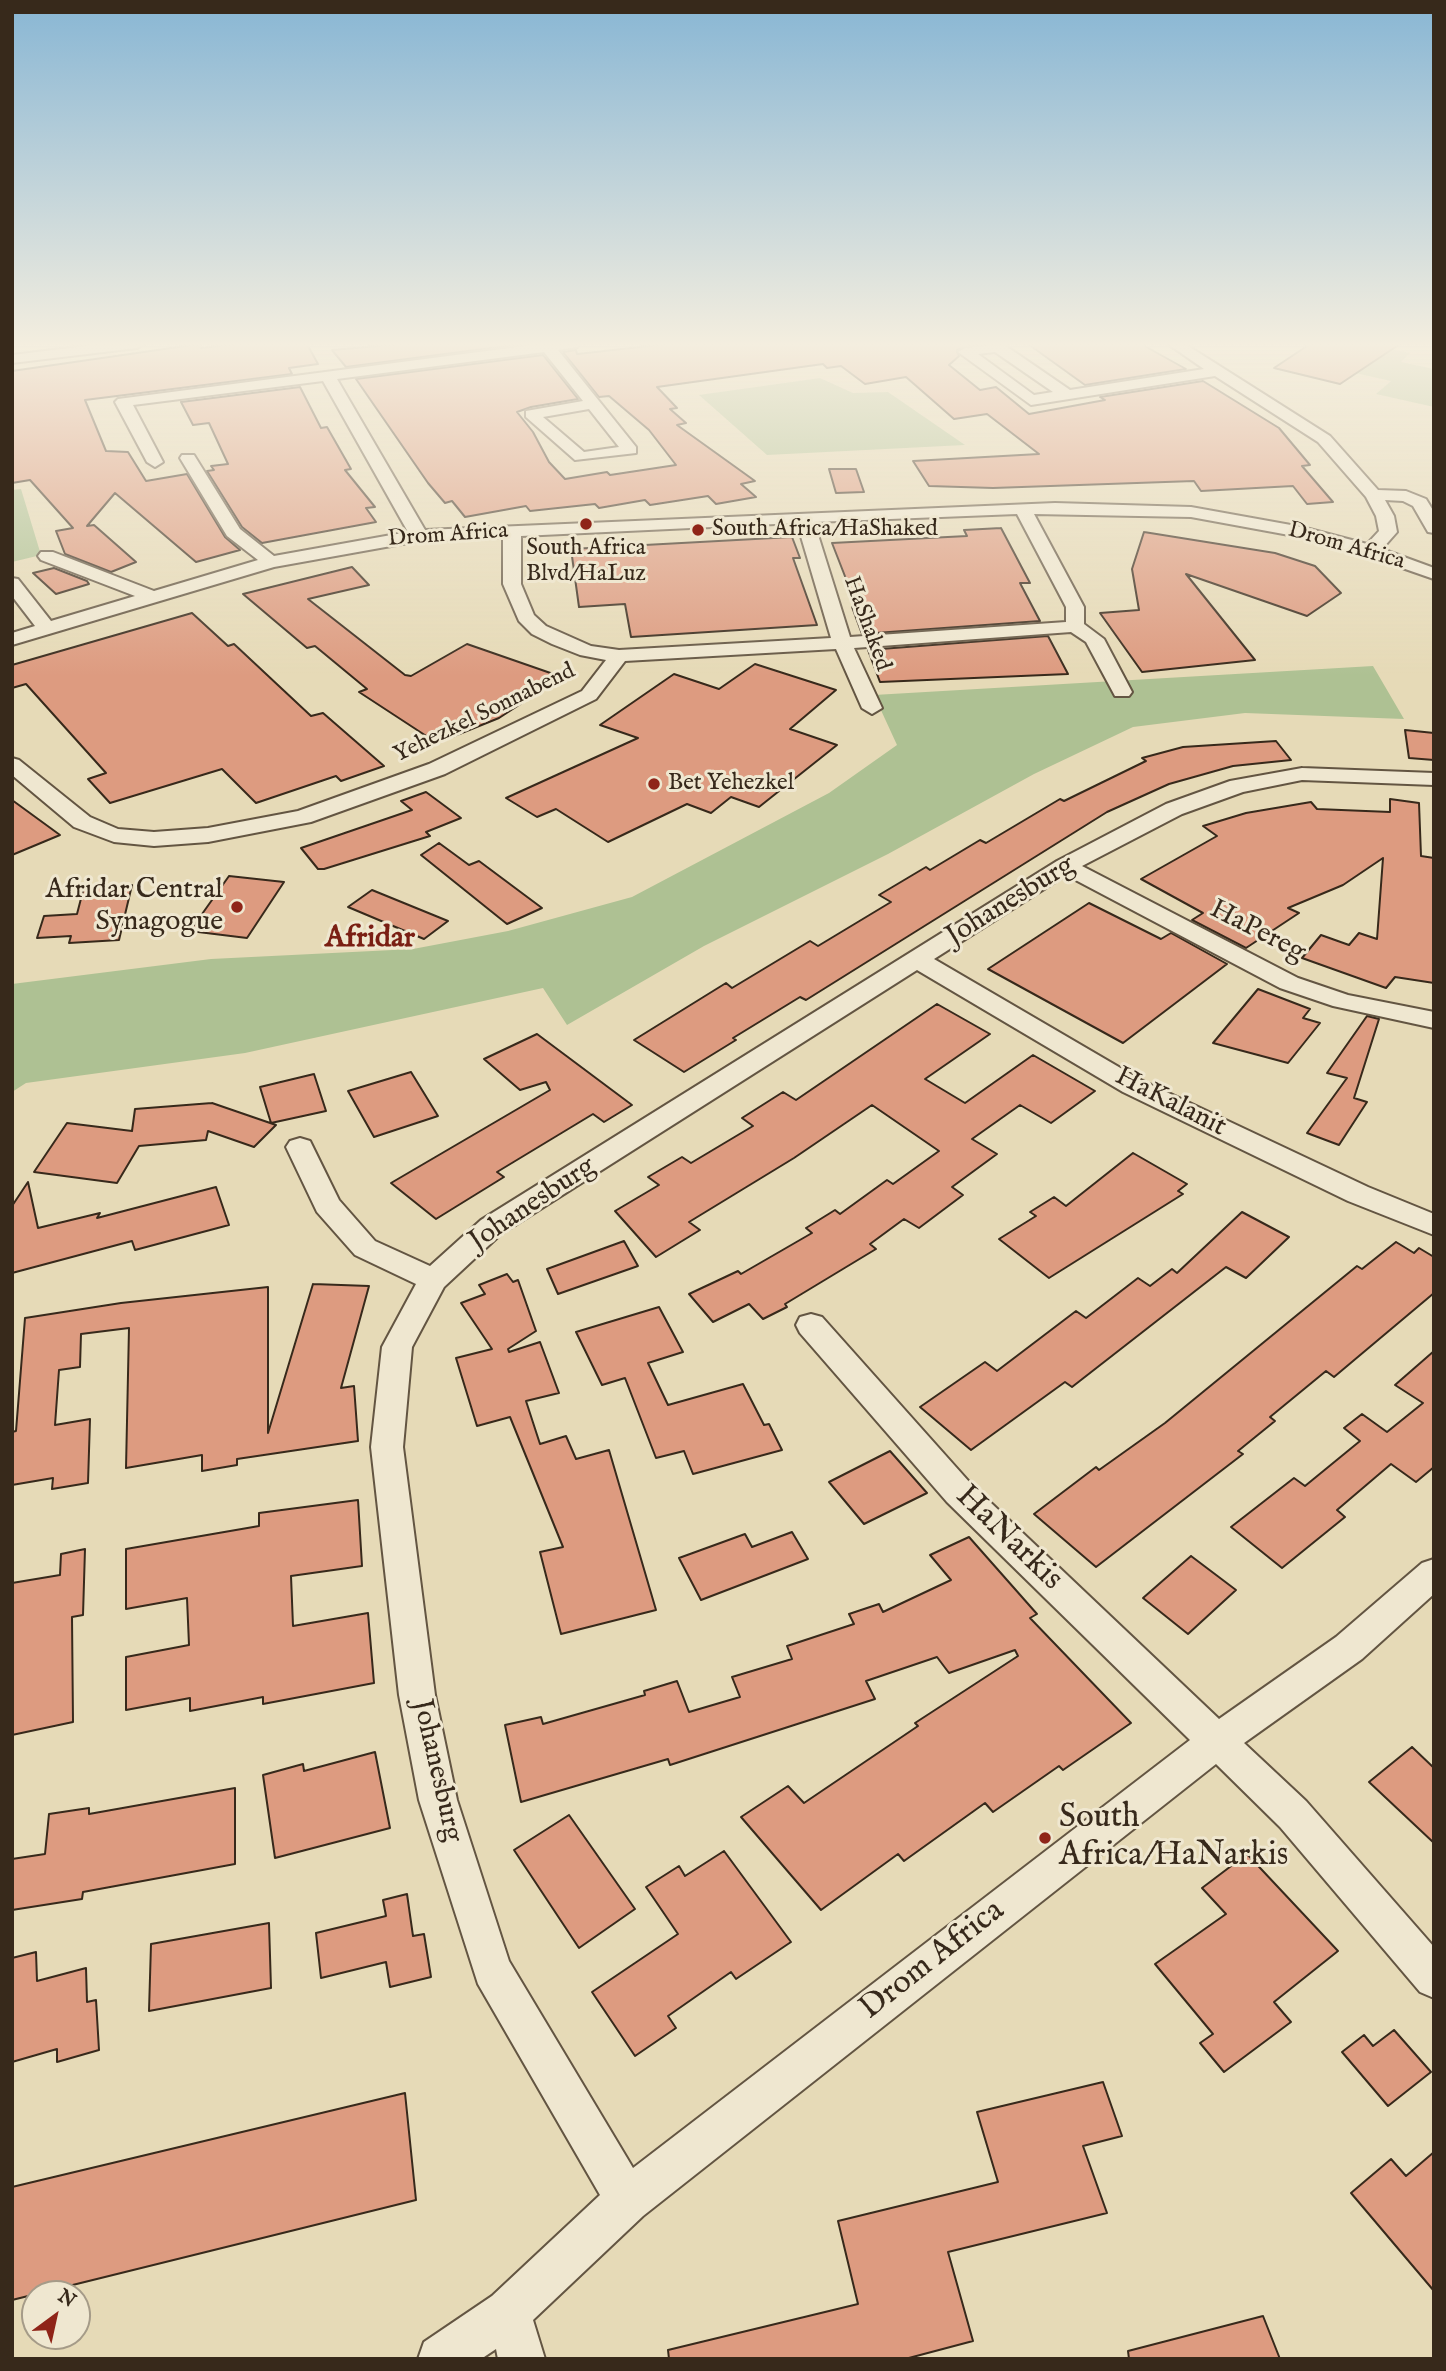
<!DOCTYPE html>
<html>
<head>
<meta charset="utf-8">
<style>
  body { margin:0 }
  #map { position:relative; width:1446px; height:2371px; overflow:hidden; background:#e6dab7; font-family:"IM FELL English",serif }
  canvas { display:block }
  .frame { position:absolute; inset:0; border:14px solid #37291b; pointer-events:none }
  .north { position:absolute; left:21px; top:2280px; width:70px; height:70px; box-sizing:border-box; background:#efe7d0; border:2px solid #a59b88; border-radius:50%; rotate:33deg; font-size:19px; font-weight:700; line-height:28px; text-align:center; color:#37291b }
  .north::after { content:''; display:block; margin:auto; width:24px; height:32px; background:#8f2418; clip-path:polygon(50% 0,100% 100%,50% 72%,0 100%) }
</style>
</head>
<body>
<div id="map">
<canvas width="1446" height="2371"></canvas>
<div class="frame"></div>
<div class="north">N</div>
</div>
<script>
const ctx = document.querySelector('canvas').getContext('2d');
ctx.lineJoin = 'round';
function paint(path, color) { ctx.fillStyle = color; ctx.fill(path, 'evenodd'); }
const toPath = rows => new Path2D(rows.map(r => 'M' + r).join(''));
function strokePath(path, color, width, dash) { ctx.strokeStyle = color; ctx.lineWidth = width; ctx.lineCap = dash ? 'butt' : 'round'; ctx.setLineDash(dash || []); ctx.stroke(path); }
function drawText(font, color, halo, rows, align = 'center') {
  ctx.font = font + ' "IM FELL English",serif'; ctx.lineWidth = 6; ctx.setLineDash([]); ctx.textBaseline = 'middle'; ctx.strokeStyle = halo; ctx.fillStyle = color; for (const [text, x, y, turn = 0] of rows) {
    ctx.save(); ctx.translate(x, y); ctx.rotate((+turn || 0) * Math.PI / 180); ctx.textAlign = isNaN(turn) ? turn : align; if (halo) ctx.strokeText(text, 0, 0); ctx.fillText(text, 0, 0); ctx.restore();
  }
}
const green = toPath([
  [1377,346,1410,353,1401,362,1434,369,1434,407,1376,394,1391,381,1346,371],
  [820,378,853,393,888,392,965,445,767,455,699,395],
  [21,489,41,555,12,562,12,490],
  [1373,666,1404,719,1245,713,1133,727,1034,774,888,854,704,946,567,1025,543,988,245,1053,26,1083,12,1092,12,984,211,959,413,949,508,931,632,897,829,793,897,745,874,695]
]);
const building = toPath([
  [237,344,307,344,318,364,289,368,292,374,85,400,106,451,128,452,146,481,187,474,225,537,240,550,196,562,115,493,87,526,94,525,136,562,111,572,65,554,56,531,73,528,30,480,12,483,12,371,185,346,200,345,201,348,237,344],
  [402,344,521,344,346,367,332,350,402,344],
  [667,344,974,344,957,350,959,356,949,365,980,390,996,387,1029,414,1105,400,1100,397,1203,381,1279,428,1310,465,1302,466,1333,502,1307,504,1293,486,1201,491,1194,481,993,488,929,486,913,461,1039,454,987,414,954,419,906,377,865,384,841,366,827,368,823,364,657,387,677,408,670,409,686,423,677,425,755,481,741,484,756,497,716,504,708,496,650,505,645,500,599,508,595,504,530,511,526,506,465,517,452,501,445,503,428,483,356,379,543,355,578,399,531,407,517,412,533,432,549,462,565,479,607,472,610,475,676,465,649,430,609,396,599,397,563,352,576,350,577,354,667,344],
  [1028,344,1141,344,1186,369,1085,385,1028,344],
  [1310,344,1400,344,1340,384,1274,368,1310,344],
  [300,387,321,428,327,427,351,469,345,470,375,507,366,508,376,522,262,543,242,527,207,471,214,470,211,466,228,464,209,423,193,425,181,402,300,387],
  [829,469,856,469,864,492,836,493,829,469],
  [1001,528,1030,583,1020,583,1040,621,862,634,852,607,857,607,832,543,967,536,964,530,1001,528],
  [1144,532,1275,553,1315,566,1341,593,1307,616,1186,574,1255,660,1142,672,1100,613,1139,610,1132,569,1144,532],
  [792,537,800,558,793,558,817,625,631,637,625,604,579,607,571,549,792,537],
  [352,567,369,585,308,599,405,675,411,676,467,644,562,677,499,718,437,743,359,692,367,689,315,646,307,648,243,594,352,567],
  [54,568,87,581,89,584,56,594,33,573,54,568],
  [192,613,228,646,234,644,311,716,323,713,384,766,341,781,336,776,256,803,222,769,110,803,88,779,106,773,26,684,12,688,12,665,192,613],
  [1048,636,1068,674,880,682,868,650,1048,636],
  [755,664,836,690,790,729,837,745,759,807,731,797,711,813,687,804,608,842,556,809,537,817,506,798,638,738,600,725,674,674,719,689,755,664],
  [1405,730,1434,733,1434,760,1409,758,1405,730],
  [1276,741,1291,760,1233,766,1169,784,1107,812,806,1000,800,997,733,1038,736,1040,684,1072,634,1040,726,983,732,988,810,941,818,946,891,902,879,895,926,867,930,870,980,840,986,843,1060,799,1064,801,1146,761,1142,758,1183,747,1276,741],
  [426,792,461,818,426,832,430,836,324,869,318,869,301,848,412,810,401,801,426,792],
  [1390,799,1419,803,1421,856,1434,858,1434,983,1395,977,1386,988,1302,958,1321,935,1349,945,1359,933,1377,939,1383,858,1343,885,1288,908,1299,913,1246,948,1192,920,1203,913,1141,879,1217,836,1203,826,1246,813,1311,802,1317,809,1390,812,1390,799],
  [12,800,60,835,12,855,12,800],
  [439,843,469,865,479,861,542,908,507,924,421,855,439,843],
  [229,876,284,882,247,938,190,931,229,876],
  [132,885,119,940,69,943,71,936,37,938,44,916,77,914,84,887,132,885],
  [372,890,448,921,424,939,348,907,372,890],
  [1089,903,1161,939,1171,933,1227,964,1123,1043,988,969,1089,903],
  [1258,989,1310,1009,1303,1018,1320,1023,1288,1063,1213,1043,1258,989],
  [937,1004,990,1034,925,1079,965,1103,1033,1055,1095,1091,1051,1123,1020,1105,972,1139,997,1154,952,1187,963,1195,919,1228,904,1219,870,1244,876,1249,785,1304,787,1307,763,1319,749,1304,713,1322,689,1294,738,1271,741,1274,812,1233,806,1228,835,1210,840,1214,887,1180,893,1184,939,1151,872,1105,794,1158,689,1222,700,1230,656,1257,615,1211,659,1185,648,1177,682,1157,691,1163,753,1126,742,1118,783,1092,796,1100,937,1004],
  [1367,1016,1379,1019,1354,1098,1367,1102,1339,1145,1307,1133,1347,1078,1327,1073,1367,1016],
  [537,1034,632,1105,604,1122,593,1114,497,1172,504,1177,436,1219,391,1183,550,1090,546,1082,520,1090,484,1059,537,1034],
  [411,1072,438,1116,374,1137,348,1091,411,1072],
  [314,1074,326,1111,271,1123,260,1087,314,1074],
  [212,1103,276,1125,254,1147,208,1131,206,1140,139,1146,117,1183,34,1172,67,1123,132,1131,135,1109,212,1103],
  [1133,1153,1187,1184,1178,1191,1183,1194,1049,1278,999,1239,1036,1216,1030,1212,1054,1197,1066,1206,1133,1153],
  [28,1182,38,1228,100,1213,97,1218,216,1187,229,1225,135,1250,132,1241,12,1273,12,1206,28,1182],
  [1242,1212,1289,1237,1246,1278,1226,1267,1072,1387,1065,1382,971,1450,920,1407,985,1362,997,1371,1076,1311,1086,1318,1138,1278,1150,1286,1172,1269,1177,1273,1242,1212],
  [624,1241,638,1266,558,1294,547,1269,624,1241],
  [1396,1242,1414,1253,1419,1248,1434,1257,1434,1293,1334,1377,1326,1371,1270,1417,1275,1421,1238,1451,1243,1454,1096,1567,1034,1514,1096,1467,1099,1470,1165,1423,1357,1266,1362,1269,1396,1242],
  [507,1274,513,1282,518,1280,536,1331,508,1349,509,1352,540,1342,559,1393,526,1401,540,1444,566,1436,576,1459,609,1450,656,1610,561,1634,540,1552,563,1547,510,1417,477,1426,456,1358,492,1349,461,1303,485,1294,479,1285,507,1274],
  [313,1284,369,1286,341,1388,354,1386,358,1441,237,1459,237,1465,202,1471,202,1455,126,1468,129,1328,81,1334,80,1367,59,1370,55,1425,90,1419,88,1483,52,1489,53,1478,12,1485,12,1432,16,1431,25,1318,121,1303,268,1287,268,1433,313,1284],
  [659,1307,683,1352,648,1363,668,1405,743,1384,764,1425,769,1424,782,1450,693,1474,684,1451,656,1458,625,1378,602,1385,576,1332,659,1307],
  [1434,1351,1434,1467,1416,1482,1391,1464,1337,1510,1345,1517,1282,1568,1231,1527,1294,1478,1305,1486,1360,1441,1344,1428,1362,1414,1387,1432,1423,1403,1395,1385,1434,1351],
  [890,1451,927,1493,864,1524,829,1482,890,1451],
  [358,1500,362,1566,291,1576,293,1626,368,1613,374,1683,263,1704,263,1697,190,1711,190,1698,126,1710,126,1657,189,1645,187,1598,126,1609,126,1549,259,1526,259,1513,358,1500],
  [792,1532,808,1559,701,1600,679,1558,745,1534,752,1547,792,1532],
  [969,1537,1037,1614,1030,1618,1131,1723,1063,1770,1059,1766,993,1812,985,1803,904,1861,898,1854,821,1910,741,1817,788,1786,804,1803,918,1726,915,1723,1018,1656,1015,1650,949,1673,937,1657,866,1681,875,1699,670,1765,668,1759,521,1802,505,1725,541,1717,543,1724,645,1695,644,1691,677,1681,689,1712,740,1697,732,1677,792,1659,787,1646,854,1624,849,1614,879,1604,883,1612,951,1580,930,1555,969,1537],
  [85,1549,83,1615,72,1617,73,1722,12,1735,12,1583,60,1575,61,1554,85,1549],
  [1191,1556,1236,1590,1188,1634,1143,1598,1191,1556],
  [1412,1747,1434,1768,1434,1843,1369,1782,1412,1747],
  [375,1752,390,1828,275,1858,263,1775,303,1764,304,1771,375,1752],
  [235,1788,235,1864,83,1892,82,1899,12,1910,12,1859,45,1854,49,1814,89,1808,89,1814,235,1788],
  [569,1815,635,1909,579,1948,514,1850,569,1815],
  [724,1851,791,1942,736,1979,731,1972,668,2016,676,2028,635,2056,592,1992,678,1934,646,1887,679,1866,685,1876,724,1851],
  [1247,1854,1338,1951,1274,2002,1291,2022,1224,2072,1200,2043,1213,2034,1155,1964,1226,1914,1202,1888,1247,1854],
  [407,1894,413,1936,424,1934,431,1977,390,1987,386,1962,321,1978,316,1933,386,1916,383,1900,407,1894],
  [269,1923,271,1988,149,2011,151,1944,269,1923],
  [36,1952,37,1981,86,1968,87,2002,96,2000,99,2050,57,2062,57,2049,12,2062,12,1958,36,1952],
  [1394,2030,1431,2072,1388,2106,1342,2052,1364,2035,1373,2046,1394,2030],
  [1103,2082,1122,2136,1083,2146,1107,2213,948,2252,973,2341,905,2359,669,2359,668,2350,858,2304,838,2221,998,2182,977,2112,1103,2082],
  [405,2093,416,2200,12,2300,12,2187,405,2093],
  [1434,2152,1434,2291,1351,2193,1391,2159,1406,2176,1434,2152],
  [1263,2316,1280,2359,1129,2359,1128,2351,1263,2316]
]);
const minor = toPath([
  [102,344,144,344,137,348,12,363,12,355,102,344],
  [540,344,579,344,577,347,558,350,636,447,636,453,575,460,526,417,526,411,583,401,544,352,337,379,425,530,1055,503,1191,507,1302,527,1367,544,1379,531,1376,516,1366,497,1318,442,1215,376,1031,405,958,352,965,348,1003,344,1070,390,1204,369,1168,344,1185,344,1330,436,1378,490,1406,491,1426,499,1434,512,1434,533,1428,532,1413,506,1403,501,1385,500,1394,516,1397,532,1382,549,1434,568,1434,579,1365,555,1300,537,1191,517,1034,514,1084,607,1084,624,1104,639,1132,692,1129,696,1115,696,1086,642,1071,632,854,648,882,708,872,714,862,708,836,649,625,661,596,699,445,774,311,822,208,842,154,846,114,842,74,827,12,775,12,758,19,760,90,817,118,829,154,832,208,828,298,811,429,764,582,691,606,660,580,655,552,644,532,634,519,621,503,584,503,537,419,541,274,567,12,645,12,633,35,626,12,596,12,578,18,579,51,621,135,596,41,560,38,556,41,552,53,552,154,591,258,560,227,536,180,458,182,455,194,455,240,529,274,556,408,532,323,381,133,405,163,462,155,467,147,462,115,402,118,399,540,344],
  [995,352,1053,392,1034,395,978,354,995,352],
  [589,409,619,447,584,452,543,417,589,409],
  [1017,514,1066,607,1066,622,850,637,814,522,1017,514],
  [797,523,831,638,619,650,591,646,546,626,534,615,521,584,521,536,797,523],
  [1302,768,1434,773,1434,785,1302,780,1243,792,1182,814,1082,866,1298,978,1348,995,1434,1012,1434,1028,1333,1006,1280,988,1066,875,934,959,1141,1080,1368,1187,1434,1214,1434,1235,1348,1201,1123,1092,917,970,501,1234,444,1287,412,1347,403,1447,435,1695,457,1800,509,1961,633,2168,1190,1740,947,1502,800,1333,796,1325,800,1317,811,1314,822,1317,971,1484,1219,1719,1336,1637,1422,1563,1434,1559,1434,1594,1362,1659,1244,1743,1306,1801,1434,1947,1434,1998,1420,1992,1280,1827,1216,1764,643,2216,533,2320,545,2359,498,2359,496,2349,481,2359,418,2359,424,2342,492,2296,600,2195,478,1984,419,1800,399,1695,371,1447,382,1347,416,1284,355,1255,317,1212,286,1147,290,1141,300,1138,310,1141,339,1200,375,1241,430,1266,481,1220,1057,861,1166,804,1230,781,1302,768]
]);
const markers = [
  [586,524,7,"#8f2418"],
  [698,530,7,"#8f2418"],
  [654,784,7,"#8f2418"],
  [237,907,7,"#8f2418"],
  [1045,1838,7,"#8f2418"]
];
const farPoinames = [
  ["South Africa/HaShaked",712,530],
  ["South Africa",586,549,"center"],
  ["Blvd/HaLuz",586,575,"center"],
  ["Bet Yehezkel",668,784]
];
const farStreetnames = [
  ["Drom Africa",448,536,-4],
  ["Drom Africa",1346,547,16],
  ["HaShaked",866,624,70],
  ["Yehezkel Sonnabend",485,714,-26]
];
const poiNames = [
  ["Afridar Central",223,891],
  ["Synagogue",223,923]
];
const streetNames = [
  ["Johanesburg",1011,902,-32],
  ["HaPereg",1257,932,27],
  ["HaKalanit",1170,1103,27],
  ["Johanesburg",533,1205,-34],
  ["Johanesburg",436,1771,77]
];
const neighbourhoodNames = [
  ["Afridar",370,940]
];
const nearStreetnames = [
  ["HaNarkis",1008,1539,44],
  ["Drom Africa",933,1961,-38]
];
const nearPoinames = [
  ["South",1059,1819],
  ["Africa/HaNarkis",1059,1857]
];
paint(green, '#aec193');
paint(building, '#dd9b80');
strokePath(building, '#37291b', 2);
strokePath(minor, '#635542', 4);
paint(minor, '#efe7d0');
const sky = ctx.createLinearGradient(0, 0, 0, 676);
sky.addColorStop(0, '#88b6d4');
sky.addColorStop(0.51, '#f4eedf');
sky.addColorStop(1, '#f4eedf00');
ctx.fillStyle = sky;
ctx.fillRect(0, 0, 1446, 676);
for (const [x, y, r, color] of markers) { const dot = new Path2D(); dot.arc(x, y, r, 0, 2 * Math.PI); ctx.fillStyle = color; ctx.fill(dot); strokePath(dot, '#efe7d0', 2.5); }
drawText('23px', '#37291b', '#efe7d0', farPoinames, 'left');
drawText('23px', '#37291b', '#efe7d0', farStreetnames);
drawText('28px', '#37291b', '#efe7d0', poiNames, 'right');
drawText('28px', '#37291b', '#efe7d0', streetNames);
drawText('bold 30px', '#7a1f14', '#efe7d0', neighbourhoodNames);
drawText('33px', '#37291b', '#efe7d0', nearStreetnames);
drawText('33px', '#37291b', '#efe7d0', nearPoinames, 'left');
</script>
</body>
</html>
